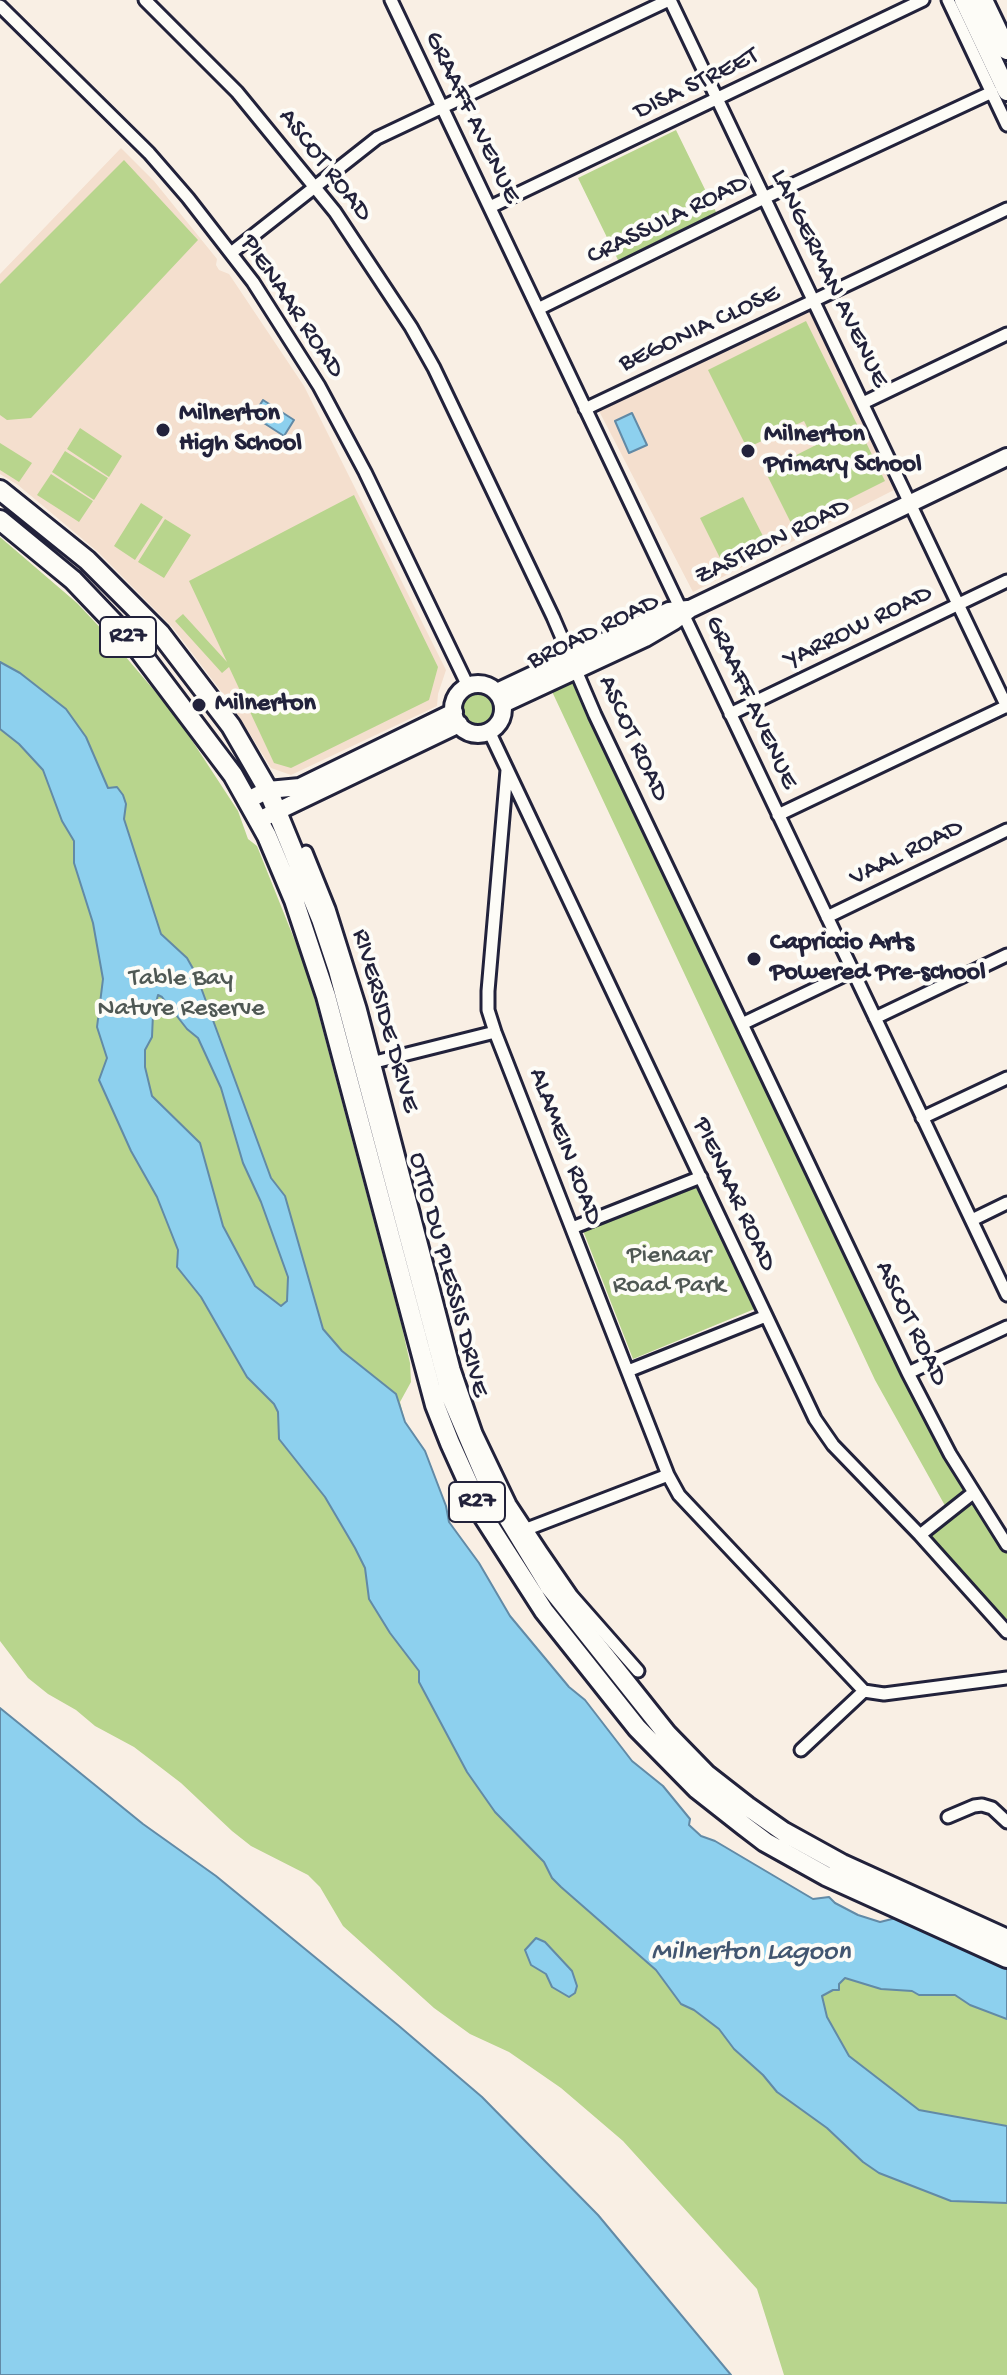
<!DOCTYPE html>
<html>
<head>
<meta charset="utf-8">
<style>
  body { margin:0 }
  canvas { display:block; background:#f9efe4 }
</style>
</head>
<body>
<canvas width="1007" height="2375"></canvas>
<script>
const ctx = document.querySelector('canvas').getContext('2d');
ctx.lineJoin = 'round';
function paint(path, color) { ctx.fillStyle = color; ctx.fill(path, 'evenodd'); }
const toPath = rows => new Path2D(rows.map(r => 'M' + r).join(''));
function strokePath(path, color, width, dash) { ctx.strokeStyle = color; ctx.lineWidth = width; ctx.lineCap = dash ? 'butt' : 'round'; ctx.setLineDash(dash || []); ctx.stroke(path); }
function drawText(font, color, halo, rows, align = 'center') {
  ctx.font = font + ' "Gochi Hand",sans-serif'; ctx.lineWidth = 8; ctx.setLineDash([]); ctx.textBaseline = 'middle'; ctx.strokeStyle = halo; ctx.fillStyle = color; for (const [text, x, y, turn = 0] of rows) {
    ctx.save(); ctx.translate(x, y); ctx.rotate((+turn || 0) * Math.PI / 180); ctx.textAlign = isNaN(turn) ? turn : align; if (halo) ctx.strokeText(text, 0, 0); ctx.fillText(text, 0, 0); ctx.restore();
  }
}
const built = toPath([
  [121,148,154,181,217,259,216,265,219,270,229,274,304,386,446,670,438,694,437,706,291,775,271,768,233,707,173,628,98,552,18,485,0,474,0,274],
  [810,311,894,490,693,592,599,411]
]);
const green = toPath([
  [676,130,717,214,619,262,578,178],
  [124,160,198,240,31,418,7,420,0,415,0,284],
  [806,321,885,481,793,527,765,471,816,445,804,421,747,448,708,370],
  [80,428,122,456,109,477,67,449],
  [0,443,32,463,19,482,0,470],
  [65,451,108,478,94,500,52,472],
  [51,474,93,501,79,522,37,495],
  [354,495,438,667,429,700,291,768,274,763,229,667,222,673,175,621,183,614,227,662,189,581],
  [743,497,764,538,721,560,700,518],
  [141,503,163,517,135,560,114,546],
  [165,519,191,535,164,578,138,562],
  [0,537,77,603,108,636,176,716,238,811,248,839,257,846,307,971,402,1327,410,1363,411,1382,400,1402,405,1422,425,1451,446,1506,449,1522,479,1563,510,1616,569,1687,585,1700,632,1761,663,1786,690,1819,689,1825,701,1836,715,1841,813,1899,829,1897,835,1903,858,1915,880,1922,896,1918,1007,1968,1007,2375,784,2375,757,2289,623,2141,561,2088,509,2052,470,2034,434,2008,343,1926,320,1887,308,1875,251,1846,232,1831,181,1783,134,1747,95,1726,76,1710,48,1694,28,1678,0,1641],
  [575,670,908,1373,1007,1545,1007,1632,920,1535,948,1511,875,1380,548,683],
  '459 709a19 19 0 1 1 38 0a19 19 0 1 1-38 0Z',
  [697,1182,757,1308,633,1359,582,1228]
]);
const water = toPath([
  [263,400,294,420,284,436,253,416,263,400],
  [632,413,647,445,629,453,615,421,632,413],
  [0,662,20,673,66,709,86,737,108,788,117,787,123,795,126,804,124,819,161,934,187,958,196,974,271,1178,285,1196,323,1329,342,1351,396,1394,405,1422,425,1451,446,1506,449,1522,479,1563,510,1616,569,1687,585,1700,632,1761,663,1786,690,1819,689,1825,701,1836,715,1841,813,1899,829,1897,835,1903,858,1915,880,1922,896,1918,1007,1968,1007,2019,970,2005,955,1995,919,1995,912,1991,881,1989,845,1978,839,1984,839,1990,833,1990,822,1996,827,2017,849,2056,919,2110,1007,2126,1007,2203,951,2201,879,2173,863,2162,827,2128,777,2092,763,2075,734,2049,719,2029,694,2010,681,2004,656,1970,561,1887,552,1878,544,1862,495,1812,467,1772,419,1682,419,1671,390,1633,369,1599,365,1568,355,1548,325,1497,279,1439,278,1412,274,1404,247,1377,201,1297,177,1267,178,1250,157,1197,131,1151,99,1080,107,1058,97,1027,103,979,93,923,74,863,74,841,62,821,43,770,19,744,0,729,0,662],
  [158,995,162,997,187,1029,198,1038,221,1088,243,1163,261,1202,288,1277,287,1301,281,1306,255,1286,223,1226,200,1143,152,1096,145,1067,145,1050,152,1037,153,1014,158,995],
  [0,1708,143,1824,216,1876,399,2026,482,2097,598,2215,731,2375,0,2375,0,1708],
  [536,1938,545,1942,572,1971,577,1986,575,1993,569,1997,552,1987,546,1974,531,1965,525,1950,536,1938]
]);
const street = toPath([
  [145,0,237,92,335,212,411,327,434,368,553,617,595,715,908,1373,950,1454,1007,1545],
  [391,0,1007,1295],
  [670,0,1007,707],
  [948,0,1007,125],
  [0,6,149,153,188,198,253,282,319,386,365,472,468,686],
  [490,207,923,0],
  [231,253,377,138,669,0],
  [538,309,764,198,992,92],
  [863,403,1007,334],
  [585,409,1007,209],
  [730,714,1007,581],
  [489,731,815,1419,833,1445,920,1535,1007,1632],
  [507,770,488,991,488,1010,495,1032,668,1475,679,1495,864,1691],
  [778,815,1007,706],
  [306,852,329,909,360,1008,454,1369,476,1433,510,1504,541,1551,572,1596,638,1671],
  [827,917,1007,830],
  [875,1018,1007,955],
  [742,1024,853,971],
  [375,1062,495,1032],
  [922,1118,1007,1078],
  [972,1220,1007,1203],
  [572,1228,701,1177],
  [628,1371,766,1316],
  [908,1373,1007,1327],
  [527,1529,668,1475],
  [920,1535,973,1493],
  [801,1750,864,1691,884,1694,1007,1678],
  [948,1817,974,1806,982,1805,992,1808,1007,1822]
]);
const secondary = toPath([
  '453 709a25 25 0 1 1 50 0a25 25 0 1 1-50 0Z',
  [497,692,669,611,688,609],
  [503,704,645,638,674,621,690,609,1007,457],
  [248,800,268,790,300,787,454,712],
  [259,820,459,724]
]);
const primary = toPath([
  [964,0,1007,91],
  [983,0,1007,50],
  [0,490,87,560,160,633,231,726,268,790,321,919,338,970,452,1399,491,1490,550,1587,667,1734,706,1774,747,1806,784,1832,842,1864,1007,1939],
  [0,520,73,580,135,645,233,775,267,836,294,900,326,996,435,1405,450,1443,483,1516,544,1611,637,1728,697,1789,744,1826,765,1842,826,1876,1007,1958]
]);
const markers = [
  [163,430,8,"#22223b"],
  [748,451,8,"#22223b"],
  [199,705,8,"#22223b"],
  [754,959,8,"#22223b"]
];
const shields = [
  [128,637,56],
  [477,1502,56]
];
const shieldNames = [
  ["R27",128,637],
  ["R27",477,1502]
];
const streetNames = [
  ["DISA STREET",697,85,-26],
  ["GRAAFF AVENUE",471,118,64],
  ["ASCOT ROAD",324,166,52],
  ["CRASSULA ROAD",668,221,-26],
  ["LANGERMAN AVENUE",828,279,64],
  ["PIENAAR ROAD",291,307,56],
  ["BEGONIA CLOSE",700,330,-25],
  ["ZASTRON ROAD",773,543,-26],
  ["YARROW ROAD",859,628,-26],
  ["BROAD ROAD",594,633,-26],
  ["GRAAFF AVENUE",750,703,65],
  ["ASCOT ROAD",632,739,65],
  ["VAAL ROAD",907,854,-26],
  ["RIVERSIDE DRIVE",384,1021,74],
  ["ALAMEIN ROAD",564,1147,69],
  ["PIENAAR ROAD",733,1195,65],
  ["OTTO DU PLESSIS DRIVE",447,1275,75],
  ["ASCOT ROAD",910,1324,64]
];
const poiNames = [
  ["Milnerton",179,415],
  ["High School",179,445],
  ["Milnerton",764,436],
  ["Primary School",764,466],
  ["Milnerton",215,705],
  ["Capriccio Arts",770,944],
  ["Powered Pre-school",770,974]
];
const parkNames = [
  ["Table Bay",181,980],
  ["Nature Reserve",181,1010],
  ["Pienaar",669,1257],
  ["Road Park",669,1287]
];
const waterNames = [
  ["Milnerton Lagoon",751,1954]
];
paint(built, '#f4dfce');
paint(green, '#b8d58d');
paint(water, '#8dd0ee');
strokePath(water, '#628aa6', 2);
strokePath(street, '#22223b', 17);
strokePath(secondary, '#22223b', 22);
strokePath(primary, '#22223b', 24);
strokePath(street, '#fdfcf7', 11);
strokePath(secondary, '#fdfcf7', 16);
strokePath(primary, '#fdfcf7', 18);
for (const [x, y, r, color] of markers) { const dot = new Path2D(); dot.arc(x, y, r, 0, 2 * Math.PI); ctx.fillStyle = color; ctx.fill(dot); strokePath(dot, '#fdfcf7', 3); }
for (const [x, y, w] of shields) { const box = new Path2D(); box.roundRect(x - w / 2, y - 20, w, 40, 6); ctx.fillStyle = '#fdfcf7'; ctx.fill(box); strokePath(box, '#22223b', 2); }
drawText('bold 24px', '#22223b', null, shieldNames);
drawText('26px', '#22223b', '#fdfcf7', streetNames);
drawText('bold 26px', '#22223b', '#fdfcf7', poiNames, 'left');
drawText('26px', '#4f5854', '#fdfcf7', parkNames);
drawText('italic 28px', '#425671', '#fdfcf7', waterNames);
</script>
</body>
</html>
